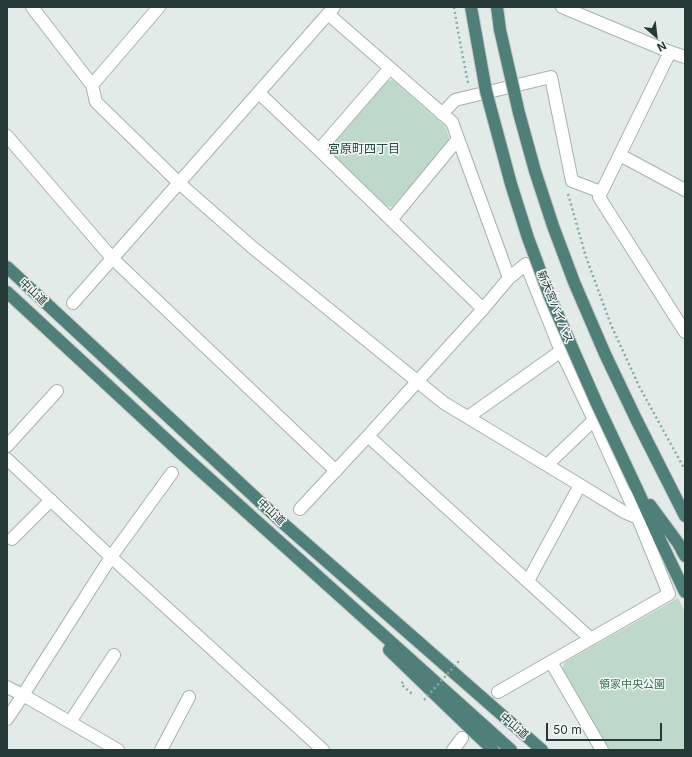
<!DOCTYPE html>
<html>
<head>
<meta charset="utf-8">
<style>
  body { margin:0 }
  #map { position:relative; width:692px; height:757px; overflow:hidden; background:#e3ebe8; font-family:Inter,sans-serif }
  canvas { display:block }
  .frame { position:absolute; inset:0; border:8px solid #253a37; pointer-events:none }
  .north { position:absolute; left:636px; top:16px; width:40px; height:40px; -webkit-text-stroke:3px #f3f8f6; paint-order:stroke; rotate:152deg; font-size:11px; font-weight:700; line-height:16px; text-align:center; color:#253a37 }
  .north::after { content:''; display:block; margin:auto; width:14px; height:18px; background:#253a37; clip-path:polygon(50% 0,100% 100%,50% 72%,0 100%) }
  .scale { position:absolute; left:546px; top:723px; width:116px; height:18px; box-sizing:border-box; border:2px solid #253a37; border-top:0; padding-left:5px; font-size:12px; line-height:14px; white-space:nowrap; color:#253a37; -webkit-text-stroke:3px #f3f8f6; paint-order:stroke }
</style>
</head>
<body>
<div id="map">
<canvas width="692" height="757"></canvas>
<div class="frame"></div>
<div class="north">N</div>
<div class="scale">50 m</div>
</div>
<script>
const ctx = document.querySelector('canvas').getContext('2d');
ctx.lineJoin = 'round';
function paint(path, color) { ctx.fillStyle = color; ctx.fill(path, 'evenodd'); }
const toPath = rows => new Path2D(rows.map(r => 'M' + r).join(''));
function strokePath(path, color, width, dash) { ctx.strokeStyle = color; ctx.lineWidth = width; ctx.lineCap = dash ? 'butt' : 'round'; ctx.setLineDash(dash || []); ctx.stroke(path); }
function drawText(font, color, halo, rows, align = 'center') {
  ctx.font = font + ' Inter,"Noto Sans JP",sans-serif'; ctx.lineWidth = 3; ctx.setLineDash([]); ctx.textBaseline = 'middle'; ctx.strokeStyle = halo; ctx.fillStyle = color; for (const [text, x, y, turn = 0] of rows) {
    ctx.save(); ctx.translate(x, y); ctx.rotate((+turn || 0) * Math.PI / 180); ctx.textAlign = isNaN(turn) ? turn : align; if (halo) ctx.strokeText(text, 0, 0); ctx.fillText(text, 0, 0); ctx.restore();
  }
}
const green = toPath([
  [393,80,445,126,449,137,448,144,392,207,385,206,329,152,330,144,386,81],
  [678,598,685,612,685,750,608,750,562,669,565,662]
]);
const path = toPath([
  [454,7,459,37,468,83],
  [568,194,586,257,611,325,639,386,685,470],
  [403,682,401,684,412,694]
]);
const minor = toPath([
  [32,7,92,85,96,102,179,183,252,247,444,403,580,485,624,512,638,518],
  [670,52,599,197,685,332],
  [92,85,159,7],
  [259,93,319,150,483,309],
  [442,114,455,100,551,77,572,181,601,192],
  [7,136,112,258,336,471],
  [319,150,390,68],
  [620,155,685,190],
  [391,220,458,139],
  [73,303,334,7],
  [468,417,561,351],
  [368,436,591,639],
  [7,446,57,391],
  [7,459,111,557,323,750],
  [547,465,594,420],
  [300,509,368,436,483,309,509,278,452,122,328,14],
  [12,539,51,500],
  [528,581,580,485],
  [551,662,602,750],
  [7,687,23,695,118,750],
  [498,692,669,594,638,518,594,420,561,351,526,264,509,278],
  [7,719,23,695,111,557,172,473],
  [70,722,114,655],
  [161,750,189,697],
  [453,750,462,738]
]);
const secondary = toPath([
  [562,7,670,52,685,57]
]);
const trunk = toPath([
  [7,267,285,525,542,750],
  [7,292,182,454,511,750],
  [637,421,685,516],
  [636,487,661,542,685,592],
  [650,505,678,543,685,556],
  [389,650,476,734,493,750]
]);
const pathBridge = toPath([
  [424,700,459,661]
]);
const trunkBridge = toPath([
  [471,7,486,91,511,184,528,238,550,297,597,404,636,487],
  [497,7,500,30,519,113,535,171,553,226,574,282,605,354,637,421]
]);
const streetNames = [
  ["中山道",33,292,43],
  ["新大宮バイパス",555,307,68],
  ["中山道",271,512,43],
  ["中山道",514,726,41]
];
const parkNames = [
  ["領家中央公園",632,685]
];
const neighbourhoodNames = [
  ["宮原町四丁目",364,149]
];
paint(green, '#bed9c9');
strokePath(minor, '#a6b2af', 14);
strokePath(secondary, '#a3b5b1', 14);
strokePath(trunk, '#c2c8c7', 14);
strokePath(path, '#87aba4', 2.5, [2, 3]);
strokePath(minor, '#fff', 12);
strokePath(secondary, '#fff', 12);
strokePath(trunk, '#507f7a', 12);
strokePath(trunkBridge, '#c2c8c7', 14, []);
strokePath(pathBridge, '#87aba4', 2.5, [2, 3]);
strokePath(trunkBridge, '#507f7a', 12);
drawText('11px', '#253a37', '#f3f8f6', streetNames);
drawText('11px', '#346c51', '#f3f8f6', parkNames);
drawText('12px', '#234a46', '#f3f8f6', neighbourhoodNames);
</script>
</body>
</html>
